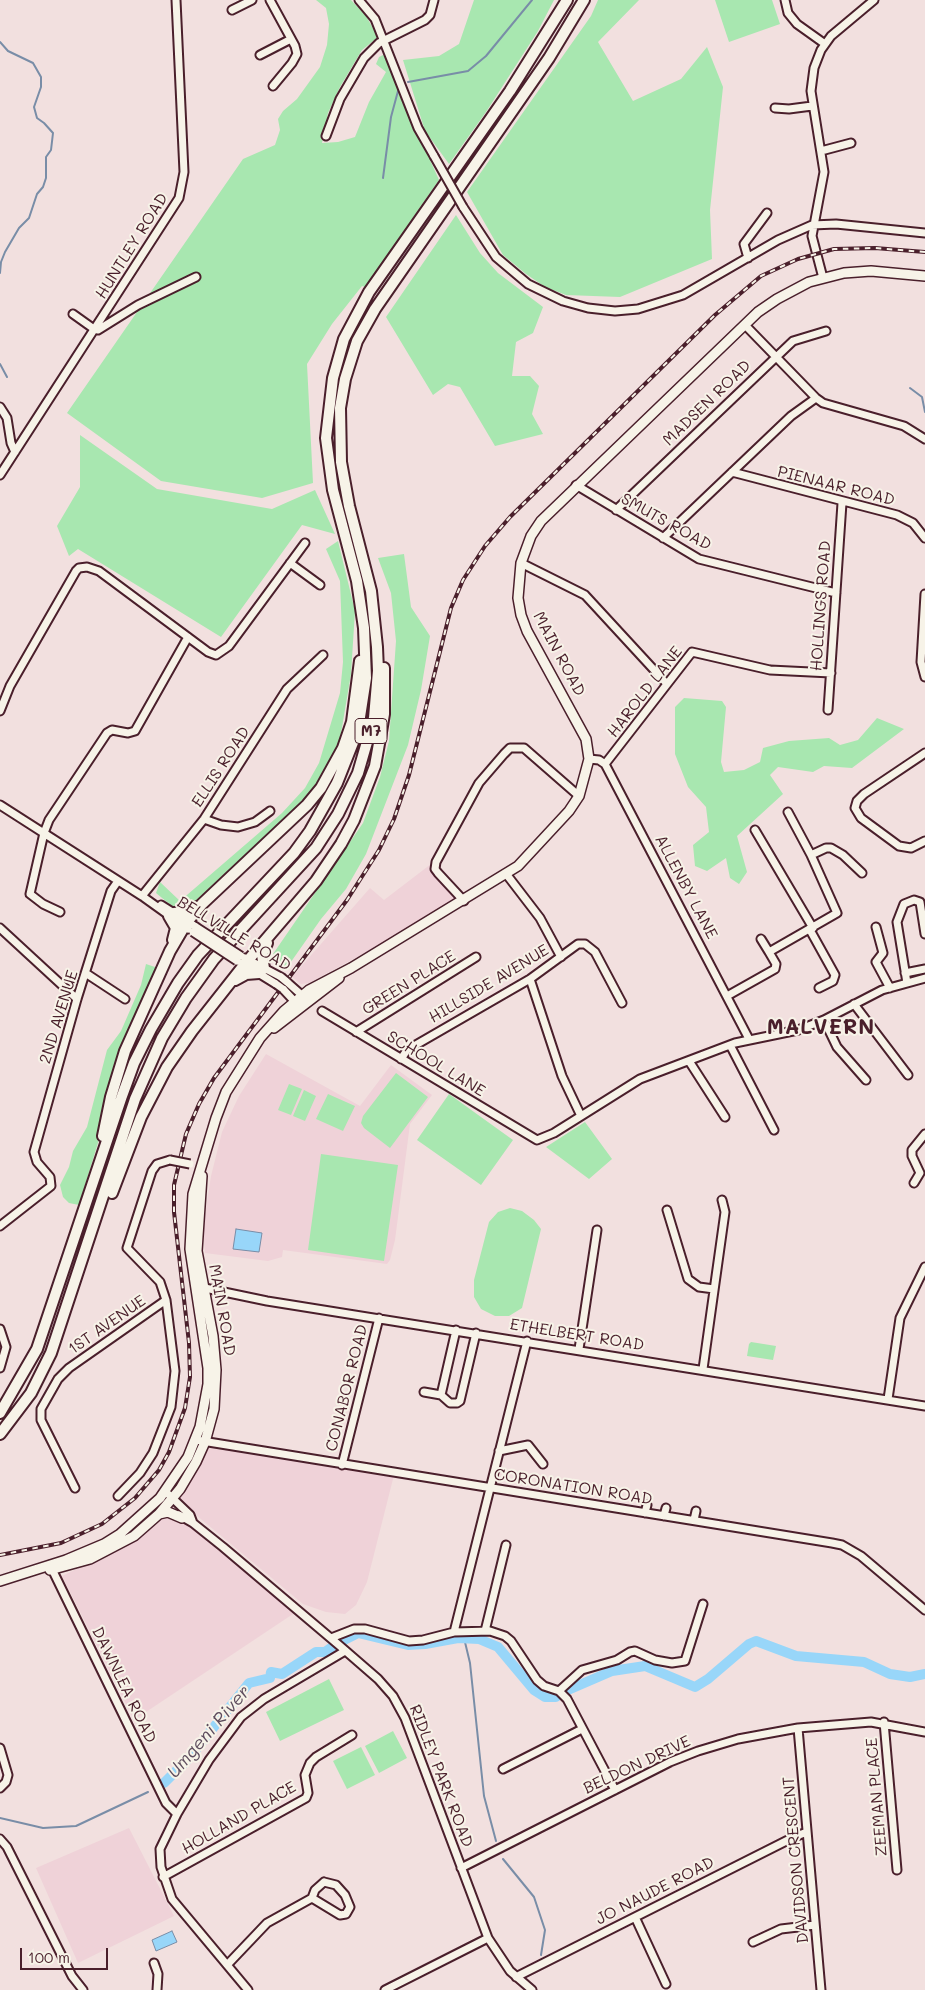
<!DOCTYPE html>
<html>
<head>
<meta charset="utf-8">
<style>
  body { margin:0 }
  #map { position:relative; width:925px; height:1990px; overflow:hidden; background:#f2e0df; font-family:Mali,sans-serif }
  canvas { display:block }
  .scale { position:absolute; left:20px; top:1948px; width:88px; height:22px; box-sizing:border-box; border:2px solid #4a1f2b; border-top:0; padding-left:6px; font-size:15px; line-height:18px; white-space:nowrap; color:#4a1f2b; -webkit-text-stroke:4px #f7f3e8; paint-order:stroke }
</style>
</head>
<body>
<div id="map">
<canvas width="925" height="1990"></canvas>
<div class="scale">100 m</div>
</div>
<script>
const ctx = document.querySelector('canvas').getContext('2d');
ctx.lineJoin = 'round';
function paint(path, color) { ctx.fillStyle = color; ctx.fill(path, 'evenodd'); }
const toPath = rows => new Path2D(rows.map(r => 'M' + r).join(''));
function strokePath(path, color, width, dash) { ctx.strokeStyle = color; ctx.lineWidth = width; ctx.lineCap = dash ? 'butt' : 'round'; ctx.setLineDash(dash || []); ctx.stroke(path); }
function drawText(font, color, halo, rows, align = 'center') {
  ctx.font = font + ' Mali,sans-serif'; ctx.lineWidth = 4; ctx.setLineDash([]); ctx.textBaseline = 'middle'; ctx.strokeStyle = halo; ctx.fillStyle = color; for (const [text, x, y, turn = 0] of rows) {
    ctx.save(); ctx.translate(x, y); ctx.rotate((+turn || 0) * Math.PI / 180); ctx.textAlign = isNaN(turn) ? turn : align; if (halo) ctx.strokeText(text, 0, 0); ctx.fillText(text, 0, 0); ctx.restore();
  }
}
const built = toPath([
  [431,864,461,901,309,983,301,984,292,977,370,888,384,900],
  [266,1054,360,1106,391,1065,432,1095,410,1124,395,1240,390,1260,387,1264,283,1250,282,1257,268,1261,205,1253,203,1229,211,1176,222,1132,239,1096],
  [206,1441,394,1475,367,1582,356,1605,345,1614,326,1612,303,1604,178,1500,198,1464],
  [169,1504,296,1612,134,1720,62,1576,91,1562,140,1529],
  [129,1828,174,1916,78,1963,36,1868]
]);
const green = toPath([
  [316,0,351,0,366,16,378,37,362,50,340,87,328,113,322,143,338,142,355,137,369,102,386,72,376,64,379,57,383,55,387,57,397,86,439,180,365,287,362,286,332,324,307,364,313,483,262,498,161,481,67,413,243,159,275,145,280,130,278,119,283,111,297,99,320,67,327,45,329,24,326,8],
  [474,0,554,0,538,31,486,112,449,164,425,131,403,60,439,56,459,44],
  [598,0,639,0,598,42,633,101,681,79,707,47,723,87,710,210,712,259,620,297,566,295,545,287,526,274,503,255,467,192,591,16],
  [715,0,772,0,780,24,729,42],
  [456,215,480,253,498,273,543,307,533,333,516,342,512,376,530,376,539,386,532,414,543,434,495,446,460,387,448,384,433,395,386,317],
  [80,435,157,489,272,509,315,490,335,534,302,525,221,637,78,549,69,556,57,526,80,487],
  [338,541,355,611,351,674,339,745,323,775,300,804,190,906,173,907,156,893,160,882,180,901,282,813,305,788,319,763,340,693,343,662,340,581,326,549],
  [404,554,411,607,430,636,421,690,408,745,366,854,346,889,321,919,286,969,273,954,363,823,380,777,389,741,396,641,391,593,378,558],
  [684,698,722,701,726,707,721,762,724,772,744,770,760,762,763,748,789,741,829,738,840,745,858,740,877,718,904,729,852,768,824,766,813,772,778,767,770,775,783,794,737,836,747,872,739,884,730,878,726,858,707,871,695,866,693,845,709,832,706,807,688,787,675,754,675,707],
  [146,964,158,968,101,1133,79,1205,69,1203,63,1197,60,1185,69,1167,73,1151,87,1127,107,1050,121,1031,141,985],
  [396,1073,428,1097,390,1148,364,1128,361,1123,363,1116],
  [289,1084,302,1089,291,1115,278,1110],
  [304,1090,316,1096,305,1121,293,1116],
  [328,1094,355,1106,343,1131,316,1119],
  [449,1094,513,1140,481,1185,417,1140],
  [585,1122,612,1159,589,1179,546,1147],
  [321,1154,398,1165,384,1261,308,1250],
  [510,1208,522,1211,534,1220,541,1229,522,1308,509,1316,495,1316,481,1309,474,1297,474,1280,489,1222,498,1212],
  [751,1342,776,1346,773,1360,747,1356,749,1344],
  [329,1679,344,1710,280,1741,266,1712],
  [393,1731,407,1758,379,1773,365,1746],
  [361,1747,375,1775,347,1789,333,1761]
]);
const water = toPath([
  [236,1229,262,1233,259,1252,233,1249,236,1229],
  [172,1931,177,1942,156,1951,152,1940,172,1931]
]);
const stream = toPath([
  [0,42,8,51,33,63,41,77,41,87,34,107,37,118,44,123,53,133,51,150,46,157,46,178,43,187,37,194,29,218,19,228,5,252,1,262,0,273],
  [408,82,468,71,486,56,532,0],
  [383,178,391,117,398,91],
  [0,364,7,377],
  [910,388,922,397,925,412],
  [464,1638,470,1663,484,1796,496,1841],
  [0,1818,43,1828,76,1826,148,1792],
  [503,1859,534,1897,545,1930,541,1955]
]);
const river = toPath([
  [342,1641,358,1633,408,1645,425,1644,458,1638,479,1639,498,1647,534,1690,545,1697,556,1697],
  [568,1690,612,1671,645,1666,695,1687,708,1679,749,1644,756,1641,796,1656,864,1662,890,1674,910,1677,925,1674],
  [164,1783,190,1757,249,1683,270,1678,271,1672,282,1674,316,1652,325,1652,332,1647]
]);
const minor = toPath([
  [270,0,295,46,297,54,292,63,273,86],
  [359,0,375,19,418,128,434,156],
  [785,0,788,13,797,24,825,44],
  [232,10,252,0],
  [260,55,291,39],
  [775,108,789,109,812,106],
  [326,136,340,99,364,58,379,43,425,20,430,15,434,0],
  [821,151,851,143],
  [463,207,496,257,528,284,563,301,588,308,615,311,638,309,683,295,778,240,812,225,836,224,925,233],
  [748,258,744,244,767,213],
  [823,278,812,236,824,172,811,91,814,68,821,50,831,36,874,0],
  [73,314,94,329,98,330,138,305,196,277],
  [745,325,816,398,823,403,904,426,925,439],
  [0,407,7,418,11,443,15,452],
  [732,472,897,515,913,523,925,538],
  [0,475,179,198,184,172,176,0],
  [576,485,699,559,836,593],
  [616,510,793,341,826,331],
  [663,538,791,416,816,398],
  [290,563,320,585],
  [521,563,585,595,667,684],
  [925,594,921,662,925,677],
  [828,710,842,503],
  [0,711,10,686,76,571,79,568,87,567,99,571,208,652,216,655,229,646,305,543],
  [925,753,864,794,857,801,855,808,861,818,899,846,911,848,925,841],
  [589,759,599,760,605,764,749,1039],
  [605,764,692,652,770,670,831,673],
  [0,805,142,896,188,929],
  [204,819,221,825,238,827,255,822,270,811],
  [755,830,813,928],
  [811,855,826,848,831,848,843,855,862,873],
  [507,875,540,918,561,957],
  [142,896,204,819,287,689,323,655],
  [464,901,438,873,435,869,436,862,479,783,504,754,510,748,524,748,579,796],
  [161,905,196,927],
  [60,912,43,904,30,894,44,833,49,820,107,733,112,730,128,733,135,731,188,637],
  [876,927,883,953,876,962,890,988],
  [0,928,77,999],
  [810,930,835,975,833,981,819,988],
  [761,939,769,952],
  [245,958,281,977],
  [242,963,276,984],
  [905,973,925,969],
  [87,974,125,999],
  [530,979,562,1076,581,1116],
  [287,982,305,998],
  [907,983,897,922,904,904,914,900,920,902,925,934],
  [283,989,298,1005],
  [727,996,775,969,776,964,769,952,837,913,811,855,788,812],
  [854,1004,908,1075],
  [322,1011,537,1140,554,1133,640,1079,735,1043,798,1030,824,1020,882,990,925,978],
  [824,1020,837,1047,866,1080],
  [356,1032,476,957],
  [730,1045,774,1130],
  [401,1059,407,1050,530,979,578,944,585,944,595,952,622,1003],
  [689,1061,725,1117],
  [914,1183,920,1173,912,1156,912,1150,925,1134],
  [667,1210,688,1279,699,1287,714,1289],
  [0,1226,51,1186,50,1177,37,1162,34,1152,77,999,111,891,118,881],
  [200,1287,267,1301,925,1406],
  [0,1329,6,1347,0,1368],
  [579,1349,597,1230],
  [703,1369,725,1212,722,1200],
  [424,1392,441,1395,456,1330],
  [441,1395,450,1403,457,1403,460,1401,476,1333],
  [888,1399,900,1318,925,1267],
  [196,1440,832,1543,842,1545,861,1556,925,1610],
  [499,1451,528,1445,543,1464],
  [342,1465,379,1318],
  [75,1488,41,1420,41,1409,58,1379,69,1368,166,1300,160,1282,127,1248,152,1171,157,1164,170,1160],
  [166,1492,190,1515,193,1523],
  [118,1496,140,1473,153,1453,171,1407,175,1371,166,1300],
  [645,1513,647,1505],
  [179,1515,193,1523,223,1547,340,1646,378,1679,393,1696,405,1718,488,1938,510,1971,532,1990],
  [664,1516,666,1508],
  [694,1520,696,1511],
  [50,1565,166,1803,177,1814],
  [485,1631,506,1545],
  [454,1632,527,1341],
  [331,1638,354,1629,365,1629,409,1641,423,1640,454,1632,490,1631,505,1636,511,1641,537,1680,544,1686,559,1691,567,1699,615,1790],
  [559,1691,582,1670,617,1660,630,1652,635,1651,655,1660,672,1663,685,1661,703,1604],
  [884,1722,897,1870],
  [798,1728,821,1990],
  [0,1748,8,1775,6,1782,0,1788],
  [503,1769,582,1729],
  [0,1839,7,1847,72,1976,83,1990],
  [461,1868,670,1762,698,1751,738,1739,798,1728,871,1722,925,1732],
  [163,1877,306,1798,308,1793,305,1775,310,1763,316,1757,352,1735],
  [324,1882,336,1885,345,1895,350,1907,346,1914,340,1915,312,1898,315,1890,324,1882],
  [635,1917,666,1984],
  [753,1942,781,1929,815,1925],
  [154,1963,158,1974,157,1990],
  [228,1964,267,1923,312,1898],
  [516,1977,794,1837,807,1832],
  [248,1990,172,1899,161,1867,160,1849,177,1814,209,1760,241,1717,264,1699,345,1651],
  [385,1990,488,1938]
]);
const major = toPath([
  [274,1028,339,978],
  [159,1514,168,1512,182,1518],
  [50,1570,90,1559,134,1536,159,1514,180,1489,196,1462,205,1442,214,1409,216,1370,213,1336,197,1251,202,1176],
  [0,1581,66,1560,104,1544,120,1534,160,1498,188,1457,200,1427,208,1384,208,1368,190,1249,193,1194,216,1118,226,1092,260,1038,284,1011,309,990,351,968,518,866,569,811,579,796,589,759,586,739,527,631,521,615,518,598,521,563,531,536,541,521,758,312,777,299,809,282,844,273,871,271,925,276]
]);
const highway = toPath([
  [174,913,187,912,197,907],
  [169,916,176,928,173,940],
  [264,969,262,954,267,943],
  [235,980,246,974,259,973],
  [103,1136,111,1097,125,1051,170,951,187,922,202,904,307,805,321,788,343,748,352,722,360,661],
  [112,1193,141,1117,167,1067,192,1031,244,965,316,881,341,844,354,820,375,766,380,738,384,714,384,668],
  [0,1413,37,1349,122,1096,134,1063,151,1029,178,983,198,955,294,853,310,831,337,783,358,730,366,678,364,628,357,581,333,490,326,438,333,378,344,339,369,292,510,91,567,0],
  [0,1434,31,1393,51,1353,135,1099,162,1038,186,998,214,959,316,848,338,814,358,773,374,718,378,671,377,647,371,591,349,506,341,462,340,408,345,379,357,341,375,309,549,58,584,0]
]);
const rail = toPath([
  [0,1555,61,1543,102,1524,135,1498,159,1470,169,1452,185,1408,190,1377,189,1343,174,1212,174,1185,186,1134,199,1104,214,1078,347,900,379,850,394,819,409,775,451,608,463,580,485,546,510,517,715,315,761,276,798,259,834,249,875,248,925,252]
]);
const minorBridge = toPath([
  [434,156,463,207],
  [196,927,241,956],
  [193,932,237,961],
  [281,977,287,982],
  [276,984,283,989],
  [170,1160,190,1164]
]);
const shields = [
  [371,731,32]
];
const shieldNames = [
  ["M7",371,731]
];
const streetNames = [
  ["HUNTLEY ROAD",132,246,-58],
  ["MADSEN ROAD",707,403,-44],
  ["PIENAAR ROAD",836,486,14],
  ["SMUTS ROAD",666,522,29],
  ["HOLLINGS ROAD",821,606,-86],
  ["MAIN ROAD",559,654,62],
  ["HAROLD LANE",645,692,-52],
  ["ELLIS ROAD",221,767,-57],
  ["ALLENBY LANE",686,887,62],
  ["BELLVILLE ROAD",234,934,31],
  ["GREEN PLACE",409,983,-32],
  ["HILLSIDE AVENUE",489,984,-31],
  ["2ND AVENUE",59,1017,-73],
  ["SCHOOL LANE",436,1064,31],
  ["MAIN ROAD",222,1310,80],
  ["1ST AVENUE",107,1325,-35],
  ["ETHELBERT ROAD",577,1335,9],
  ["CONABOR ROAD",347,1388,-76],
  ["CORONATION ROAD",573,1487,9],
  ["DAWNLEA ROAD",124,1685,64],
  ["BELDON DRIVE",637,1765,-25],
  ["RIDLEY PARK ROAD",441,1776,69],
  ["ZEEMAN PLACE",877,1797,-95],
  ["HOLLAND PLACE",239,1818,-30],
  ["DAVIDSON CRESCENT",796,1860,-95],
  ["JO NAUDE ROAD",655,1891,-27]
];
const waterNames = [
  ["Umgeni River",209,1732,-49]
];
const districtNames = [
  ["MALVERN",821,1028]
];
paint(built, '#efd2d8');
paint(green, '#a8e7b0');
paint(water, '#98d6f9');
strokePath(water, '#798da7', 1);
strokePath(stream, '#798da7', 2);
strokePath(river, '#98d6f9', 10);
strokePath(minor, '#4a1f2b', 11);
strokePath(major, '#4a1f2b', 12);
strokePath(highway, '#4a1f2b', 14);
strokePath(minor, '#f7f3e8', 7);
strokePath(major, '#f7f3e8', 9);
strokePath(highway, '#f7f3e8', 10);
strokePath(rail, '#4a1f2b', 4);
strokePath(rail, '#f7f3e8', 2, [5.5]);
strokePath(minorBridge, '#4a1f2b', 11, []);
strokePath(minorBridge, '#f7f3e8', 7);
for (const [x, y, w] of shields) { const box = new Path2D(); box.roundRect(x - w / 2, y - 12.5, w, 25, 4); ctx.fillStyle = '#f7f3e8'; ctx.fill(box); strokePath(box, '#4a1f2b', 1); }
drawText('bold 15px', '#4a1f2b', null, shieldNames);
drawText('16px', '#4a1f2b', '#f7f3e8', streetNames);
drawText('italic 18px', '#5e4d5e', '#f7f3e8', waterNames);
ctx.letterSpacing = '1px';
drawText('bold 21px', '#4a1f2b', '#f7f3e8', districtNames);
ctx.letterSpacing = '0px';
</script>
</body>
</html>
